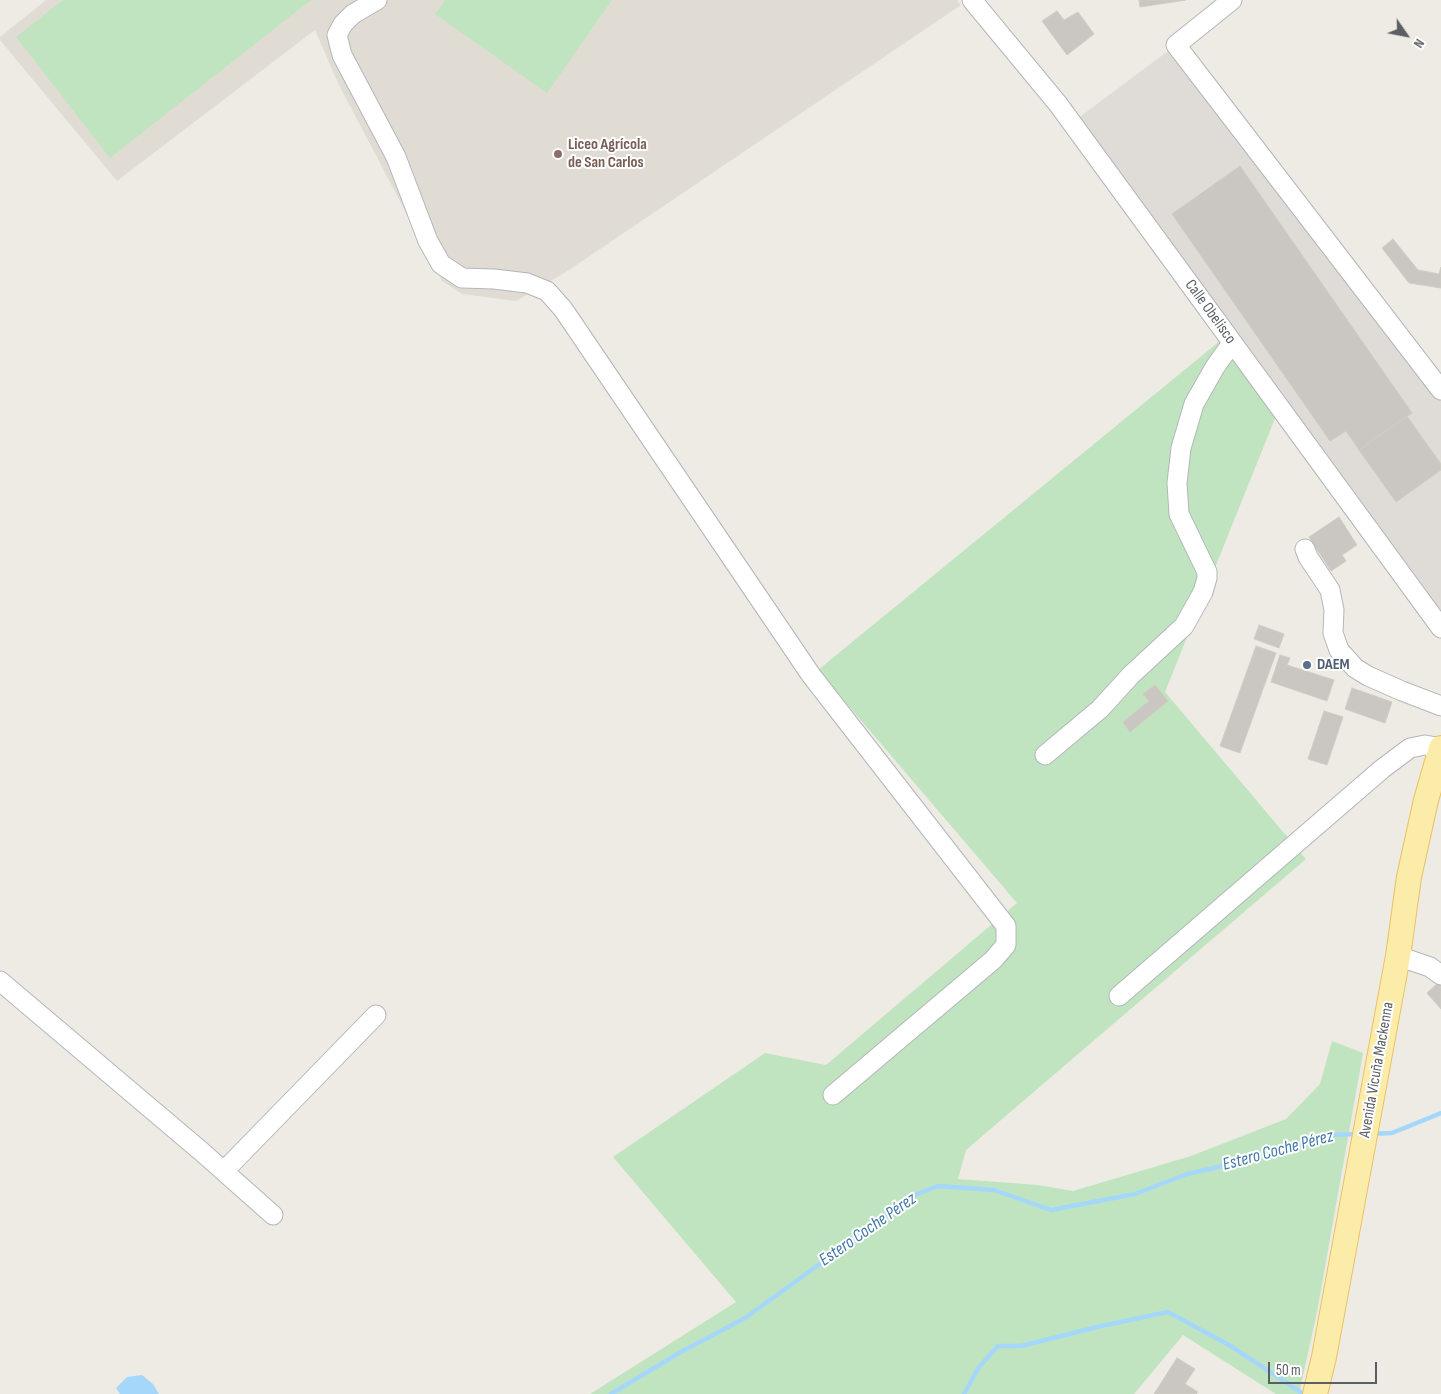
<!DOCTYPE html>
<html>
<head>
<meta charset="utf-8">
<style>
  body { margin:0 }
  #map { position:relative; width:1441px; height:1394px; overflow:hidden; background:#edebe3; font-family:"Sofia Sans Condensed",sans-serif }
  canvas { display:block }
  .north { position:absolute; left:1381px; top:10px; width:50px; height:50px; -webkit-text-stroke:4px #fff; paint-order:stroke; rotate:123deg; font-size:14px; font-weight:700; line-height:20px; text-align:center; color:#5b5f63 }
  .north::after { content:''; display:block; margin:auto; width:18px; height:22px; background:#5b5f63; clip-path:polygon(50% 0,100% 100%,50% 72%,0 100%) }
  .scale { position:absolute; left:1268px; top:1362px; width:109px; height:22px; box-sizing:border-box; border:2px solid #5b5f63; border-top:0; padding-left:6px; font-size:15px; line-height:18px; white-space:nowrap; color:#5b5f63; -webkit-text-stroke:4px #fff; paint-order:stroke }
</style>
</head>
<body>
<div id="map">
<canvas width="1441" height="1394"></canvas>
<div class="north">N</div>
<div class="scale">50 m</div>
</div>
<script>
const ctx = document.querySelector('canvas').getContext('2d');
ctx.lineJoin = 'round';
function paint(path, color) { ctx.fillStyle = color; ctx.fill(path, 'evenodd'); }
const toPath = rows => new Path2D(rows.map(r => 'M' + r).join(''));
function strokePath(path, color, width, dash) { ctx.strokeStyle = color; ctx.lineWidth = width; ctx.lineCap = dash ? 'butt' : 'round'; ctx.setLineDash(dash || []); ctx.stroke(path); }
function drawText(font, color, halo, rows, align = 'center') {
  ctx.font = font + ' "Sofia Sans Condensed",sans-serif'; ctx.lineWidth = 4; ctx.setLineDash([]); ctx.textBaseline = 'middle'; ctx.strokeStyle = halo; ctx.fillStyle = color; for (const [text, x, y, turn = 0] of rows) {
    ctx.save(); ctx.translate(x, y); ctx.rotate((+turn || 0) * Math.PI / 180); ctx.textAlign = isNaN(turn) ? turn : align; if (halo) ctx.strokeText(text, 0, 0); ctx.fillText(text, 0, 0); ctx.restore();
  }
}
const industrial = toPath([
  [1176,45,1441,395,1441,619,1077,119]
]);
const education = toPath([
  [46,0,957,0,961,5,569,270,516,301,462,294,442,281,338,83,315,30,117,181,0,40,0,37]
]);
const green = toPath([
  [63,0,311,0,110,158,16,37],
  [445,0,612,0,547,93,435,14],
  [1221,340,1276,416,1165,692,1306,859,966,1150,958,1179,1038,1185,1073,1191,1191,1156,1286,1119,1320,1084,1332,1041,1363,1053,1317,1312,1299,1394,1276,1394,1183,1335,1134,1394,590,1394,736,1302,613,1157,765,1053,826,1065,1017,903,818,670]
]);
const water = toPath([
  [142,1375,153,1384,159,1394,120,1394,116,1388,127,1377]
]);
const stream = toPath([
  [1371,1134,1392,1133,1441,1113],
  [611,1394,679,1353,745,1318,917,1194,938,1186,994,1190,1051,1210,1135,1194,1187,1174,1268,1156,1327,1135,1359,1134],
  [964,1394,979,1367,998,1346,1021,1346,1101,1326,1168,1312,1229,1345,1302,1393]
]);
const building = toPath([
  [1139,0,1186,0,1140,7,1139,0],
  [1057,11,1064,20,1078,12,1094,34,1067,55,1042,21,1057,11],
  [1240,166,1412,413,1359,450,1346,431,1330,441,1172,214,1240,166],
  [1393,239,1418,270,1439,274,1441,267,1441,288,1409,283,1382,248,1393,239],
  [1407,416,1441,464,1441,470,1396,502,1359,450,1407,416],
  [1339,517,1357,545,1342,555,1346,561,1331,571,1309,537,1339,517],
  [1259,625,1284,634,1279,648,1254,639,1259,625],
  [1256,646,1276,653,1240,753,1220,746,1256,646],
  [1280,655,1290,658,1287,665,1334,680,1327,701,1271,682,1280,655],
  [1155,685,1168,701,1130,732,1123,722,1149,701,1143,694,1155,685],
  [1352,688,1392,702,1385,723,1345,709,1352,688],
  [1324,711,1343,717,1327,765,1308,759,1324,711],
  [1440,981,1441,983,1441,1009,1427,993,1440,981],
  [1177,1358,1195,1369,1185,1384,1198,1392,1196,1394,1154,1394,1177,1358]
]);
const minor = toPath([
  [377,0,353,14,343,24,337,35,342,55,396,157,428,241,441,264,462,278,494,279,527,283,547,291,563,309,811,675,1006,926,1006,945,993,960,833,1095],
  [972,0,1058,104,1441,628],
  [1232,0,1176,45,1441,390],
  [1305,549,1308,557,1330,590,1334,610,1333,633,1339,650,1355,668,1368,676,1402,691,1441,706],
  [1045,755,1100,709,1131,675,1184,626,1203,592,1207,578,1207,572,1179,514,1177,483,1181,448,1194,404,1215,367,1232,343],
  [1398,956,1430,967,1441,975],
  [0,981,202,1152,273,1215],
  [1119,996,1382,769,1410,748,1425,745,1441,748],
  [224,1171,376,1015]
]);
const major = toPath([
  [1315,1394,1324,1357,1367,1124,1398,956,1409,877,1426,800,1441,748]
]);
const markers = [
  [558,154,5,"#8d6e63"],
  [1307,665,5,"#5c6f8a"]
];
const educationNames = [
  ["Liceo Agrícola",568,145],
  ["de San Carlos",568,163]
];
const streetNames = [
  ["Calle Obelisco",1210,312,54],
  ["Avenida Vicuña Mackenna",1377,1070,-80]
];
const serviceNames = [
  ["DAEM",1317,665]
];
const waterNames = [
  ["Estero Coche Pérez",1278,1151,-15],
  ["Estero Coche Pérez",868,1230,-35]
];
paint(industrial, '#dfdcd7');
paint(education, '#e0dcd4');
paint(green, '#c1e4c0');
paint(water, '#a5d7fb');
strokePath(stream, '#a5d7fb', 4.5);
paint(building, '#cac7c2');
strokePath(building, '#d1ccc2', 1);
strokePath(minor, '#b3b6ba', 21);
strokePath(major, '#ebc15e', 26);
strokePath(minor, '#fff', 19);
strokePath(major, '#fbecaa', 24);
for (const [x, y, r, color] of markers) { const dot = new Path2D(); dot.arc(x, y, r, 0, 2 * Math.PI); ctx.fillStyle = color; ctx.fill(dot); strokePath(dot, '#fff', 2); }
drawText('bold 16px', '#785e54', '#fff', educationNames, 'left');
drawText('16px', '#5b5f63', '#fff', streetNames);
drawText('bold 16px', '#4e5e75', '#fff', serviceNames, 'left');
drawText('italic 18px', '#4378ac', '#fff', waterNames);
</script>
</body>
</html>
